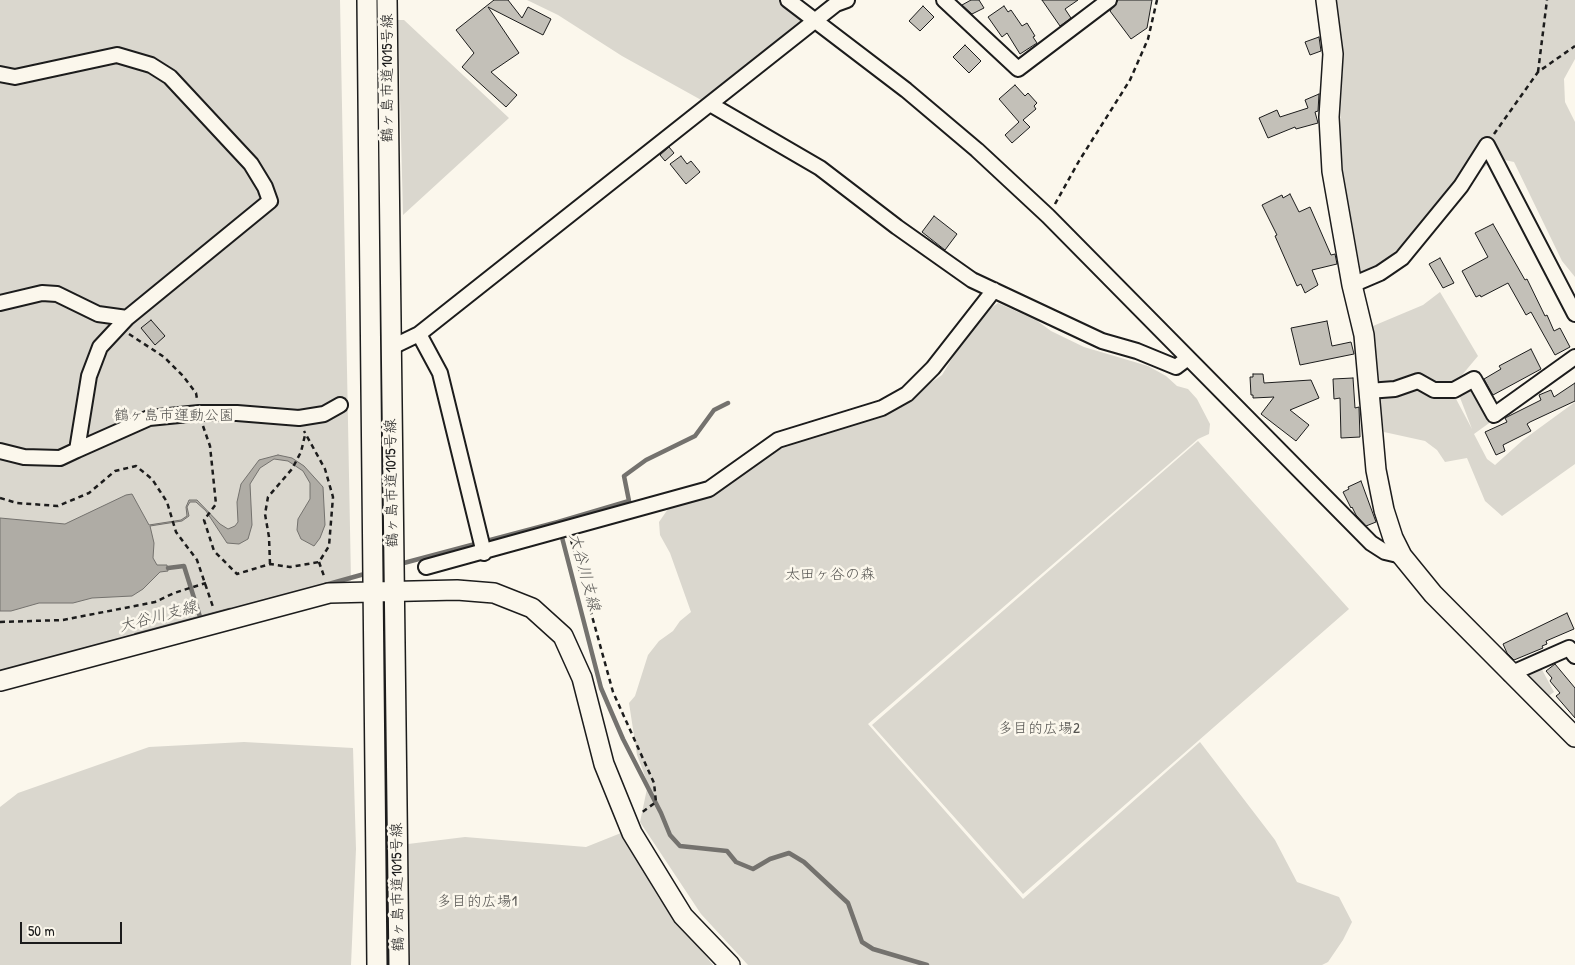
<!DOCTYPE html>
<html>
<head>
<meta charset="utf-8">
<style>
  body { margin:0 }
  #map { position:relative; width:1575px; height:965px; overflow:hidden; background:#fbf7ec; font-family:"Patrick Hand",sans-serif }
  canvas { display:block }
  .scale { position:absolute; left:20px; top:922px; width:102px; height:22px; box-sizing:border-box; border:2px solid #1c1c1c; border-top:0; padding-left:6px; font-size:15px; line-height:18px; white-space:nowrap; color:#1c1c1c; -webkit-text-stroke:4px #fbf7ec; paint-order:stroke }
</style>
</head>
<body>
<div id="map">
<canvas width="1575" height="965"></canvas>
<div class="scale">50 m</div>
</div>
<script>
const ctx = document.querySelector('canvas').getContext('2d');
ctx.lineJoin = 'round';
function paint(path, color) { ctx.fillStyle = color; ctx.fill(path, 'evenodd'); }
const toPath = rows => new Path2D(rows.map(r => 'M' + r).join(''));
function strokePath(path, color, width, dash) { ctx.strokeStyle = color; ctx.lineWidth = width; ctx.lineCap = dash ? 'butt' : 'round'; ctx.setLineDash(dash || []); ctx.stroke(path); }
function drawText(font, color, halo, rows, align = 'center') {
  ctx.font = font + ' "Patrick Hand","Klee One",sans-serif'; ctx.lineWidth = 5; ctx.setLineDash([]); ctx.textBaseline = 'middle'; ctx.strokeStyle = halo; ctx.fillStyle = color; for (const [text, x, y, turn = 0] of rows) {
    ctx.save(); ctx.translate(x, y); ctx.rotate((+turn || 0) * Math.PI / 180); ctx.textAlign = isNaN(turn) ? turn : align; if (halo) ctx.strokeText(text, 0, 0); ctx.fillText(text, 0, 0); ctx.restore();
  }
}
const green = toPath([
  [0,0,340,0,351,581,0,677],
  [527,0,796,0,807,15,703,101,622,56,558,15],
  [1335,0,1575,0,1575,59,1564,79,1565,102,1575,122,1575,277,1562,261,1514,162,1495,158,1471,179,1453,184,1403,245,1378,265,1361,273,1343,173,1340,133,1343,49],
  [398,20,404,20,509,118,403,215],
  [1440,292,1478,356,1457,381,1441,386,1405,382,1378,383,1373,370,1369,336,1373,326,1423,305],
  [998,303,1036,320,1051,331,1084,347,1148,366,1166,376,1177,386,1188,389,1197,399,1210,424,1209,434,1198,439,868,724,1023,899,1200,742,1275,840,1297,882,1339,897,1352,922,1343,940,1328,962,1322,965,748,965,701,914,640,822,648,784,637,755,629,703,635,696,648,655,659,641,673,631,680,621,691,612,670,553,660,535,659,522,668,509,699,500,723,486,775,445,902,403,942,375,970,329,987,311],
  [1472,387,1492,421,1474,434,1487,459,1495,465,1523,440,1575,402,1575,464,1502,516,1485,501,1467,458,1445,462,1437,450,1425,441,1384,432,1379,396,1413,388,1423,390,1431,396,1455,397,1472,429,1459,395],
  [1198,441,1349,609,1023,894,872,725],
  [1540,666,1554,692,1546,698,1526,678,1527,671],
  [244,742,353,748,356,849,351,965,0,965,0,807,18,793,149,747],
  [621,833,659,898,713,965,410,965,408,844,465,837,586,847]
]);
const water = toPath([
  [278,455,292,458,304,466,323,487,325,525,320,538,314,546,301,539,297,530,298,519,310,499,310,483,303,471,288,461,274,459,260,468,250,484,252,525,248,539,239,544,227,543,206,511,196,502,190,502,187,507,189,516,182,521,150,526,154,543,153,558,157,565,167,565,168,571,160,572,143,589,132,596,92,598,73,603,39,603,11,611,0,611,0,518,65,524,126,495,132,494,149,525,181,520,187,516,186,507,189,500,197,500,220,524,228,529,235,526,238,522,237,502,241,484,259,460,278,455]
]);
const stream = toPath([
  [558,522,629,501,624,476,646,460,695,436,714,410,728,403],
  [400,564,558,522,601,688,623,739,661,813,670,835,680,846,727,851,736,862,753,869,770,859,789,853,804,862,848,903,862,942,873,949,927,965],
  [168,568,184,566,200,617],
  [325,585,368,573],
  [136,635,230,610]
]);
const building = toPath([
  [494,0,508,0,522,18,528,7,551,19,543,35,488,7,519,53,491,72,517,95,506,107,462,67,474,53,456,30,494,0],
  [971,0,979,0,984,8,972,14,962,5,971,0],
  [1042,0,1078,0,1065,9,1071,18,1060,26,1042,0],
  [1118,0,1152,0,1147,28,1131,39,1110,11,1118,0],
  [923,6,934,17,920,31,909,21,923,6],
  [1004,6,1008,12,1011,10,1022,26,1027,23,1035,36,1033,37,1037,43,1020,54,1007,33,1002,37,988,17,1004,6],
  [1319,37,1321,51,1310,55,1305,42,1319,37],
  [965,45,981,61,969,73,953,57,965,45],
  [1015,85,1025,96,1028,93,1037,103,1034,106,1036,109,1023,120,1030,127,1012,143,1005,135,1019,122,999,99,1015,85],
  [1319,94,1318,111,1315,112,1318,123,1296,129,1295,127,1268,138,1259,118,1277,110,1280,117,1308,108,1305,100,1319,94],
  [669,147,674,153,665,161,660,155,669,147],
  [681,156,687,164,691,161,700,172,686,184,670,164,681,156],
  [1290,194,1299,212,1310,207,1331,255,1335,254,1337,264,1312,270,1318,285,1305,293,1301,284,1297,286,1275,236,1277,235,1262,205,1282,195,1283,198,1290,194],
  [934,216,957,234,945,250,922,232,934,216],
  [1493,224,1525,280,1527,279,1545,316,1547,315,1554,331,1560,328,1570,347,1555,355,1531,312,1526,315,1508,283,1481,297,1480,295,1476,297,1462,271,1488,257,1475,233,1493,224],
  [1440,258,1454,283,1443,288,1429,264,1440,258],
  [151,320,165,336,155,345,141,328,151,320],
  [1327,321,1332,346,1351,342,1354,354,1300,365,1291,328,1327,321],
  [1531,349,1541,369,1493,395,1484,379,1501,369,1499,366,1531,349],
  [1253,374,1263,374,1264,383,1311,380,1319,398,1290,410,1309,425,1296,441,1261,414,1274,397,1253,398,1253,395,1251,395,1250,377,1253,377,1253,374],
  [1353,378,1355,408,1359,407,1360,437,1341,438,1340,398,1334,399,1333,379,1353,378],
  [1575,383,1575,401,1530,422,1527,424,1531,431,1503,445,1505,451,1496,455,1485,432,1507,422,1505,418,1541,400,1539,395,1551,390,1554,397,1575,383],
  [1361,481,1376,522,1366,526,1356,515,1352,507,1351,508,1343,492,1349,489,1348,487,1361,481],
  [1567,613,1574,629,1546,641,1547,644,1542,646,1543,648,1514,660,1507,653,1503,644,1567,613],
  [1555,664,1575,688,1575,718,1556,696,1560,693,1550,681,1552,678,1546,671,1555,664]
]);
const path = toPath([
  [1538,72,1547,0],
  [1494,134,1538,72,1575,46],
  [1055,204,1079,161,1130,80,1148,39,1157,0],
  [129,334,164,357,183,376,196,393,197,399],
  [203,426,210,446,216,504,204,520,214,551,237,574,270,564,290,567,319,562,329,546,333,497,325,469,304,431],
  [0,498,17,503,58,506,89,493,115,471,136,466,152,479,167,502,176,532,197,560,213,607],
  [571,540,613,692,654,783,656,802,641,813],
  [319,562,325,579],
  [270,564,269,537,265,514,268,497,292,469,301,452,305,435],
  [0,622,63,620,155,602,174,593,206,583]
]);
const street = toPath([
  [788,0,906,90,977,150,1048,216,1371,543,1385,552,1402,556],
  [944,0,1018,69,1109,0],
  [0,74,15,77,117,55,151,65,170,77,251,164,265,187,270,201,127,318],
  [710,104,820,168,897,227,972,280,1102,341,1137,351,1176,367,1188,358],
  [1352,285,1380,273,1402,258,1461,186,1487,145,1575,314],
  [0,303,42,293,57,294,98,314,127,318,100,347,89,376,77,450,60,458,24,457,0,451],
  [419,334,836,4,847,0],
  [390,348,419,334,440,373,484,553],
  [1368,391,1395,389,1418,381,1434,390,1454,390,1474,379,1494,415,1575,357],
  [77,450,149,418,199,413,237,413,299,418,324,414,340,405],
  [426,567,709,489,778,440,882,408,907,394,933,368,994,290],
  [1510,674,1569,648,1575,656]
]);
const secondary = toPath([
  [367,0,377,965],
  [387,0,399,965],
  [1326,0,1333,54,1329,117,1332,171,1352,285,1364,335,1376,470,1384,510,1393,538,1402,556,1433,594,1575,737],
  [0,681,329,593,457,590,494,593,532,608,563,636,582,678,604,764,632,833,683,916,730,965]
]);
const streetNames = [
  ["鶴ヶ島市道1015号線",388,78,-90],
  ["鶴ヶ島市道1015号線",392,483,-91],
  ["鶴ヶ島市道1015号線",398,887,-91]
];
const parkNames = [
  ["鶴ヶ島市運動公園",174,416],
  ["太田ヶ谷の森",830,575],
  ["多目的広場2",1039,729],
  ["多目的広場1",477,902]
];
const waterNames = [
  ["大谷川支線",584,572,75],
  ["大谷川支線",158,617,-15]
];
paint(green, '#dad7ce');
paint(water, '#afaca5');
strokePath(water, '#74726e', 1);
strokePath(stream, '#74726e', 4.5);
paint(building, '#c3c0b8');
strokePath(building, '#1c1c1c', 1);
strokePath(street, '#1c1c1c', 18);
strokePath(secondary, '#1c1c1c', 22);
strokePath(path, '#1c1c1c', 2.5, [5, 4]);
strokePath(street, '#fbf7ec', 14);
strokePath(secondary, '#fbf7ec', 19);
drawText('15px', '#1c1c1c', '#fbf7ec', streetNames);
drawText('15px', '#555451', '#fbf7ec', parkNames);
drawText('italic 16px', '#575653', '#fbf7ec', waterNames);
</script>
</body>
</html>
